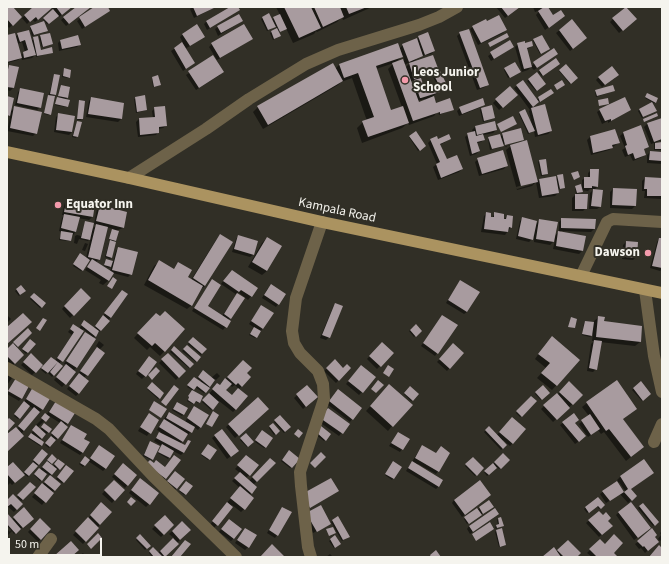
<!DOCTYPE html>
<html>
<head>
<meta charset="utf-8">
<style>
  body { margin:0 }
  #map { position:relative; width:669px; height:564px; overflow:hidden; background:#312f26; font-family:"Source Sans 3",sans-serif }
  canvas { display:block }
  .frame { position:absolute; inset:0; border:8px solid #f5f4ee; pointer-events:none }
  .scale { position:absolute; left:8px; top:538px; width:94px; height:18px; box-sizing:border-box; border:2px solid #f5f4ee; border-top:0; padding-left:5px; font-size:12px; line-height:14px; white-space:nowrap; color:#f5f4ee; -webkit-text-stroke:3px #312f26; paint-order:stroke }
</style>
</head>
<body>
<div id="map">
<canvas width="669" height="564"></canvas>
<div class="frame"></div>
<div class="scale">50 m</div>
</div>
<script>
const ctx = document.querySelector('canvas').getContext('2d');
ctx.lineJoin = 'round';
function paint(path, color) { ctx.fillStyle = color; ctx.fill(path, 'evenodd'); }
const toPath = rows => new Path2D(rows.map(r => 'M' + r).join(''));
function strokePath(path, color, width, dash) { ctx.strokeStyle = color; ctx.lineWidth = width; ctx.lineCap = dash ? 'butt' : 'round'; ctx.setLineDash(dash || []); ctx.stroke(path); }
function drawText(font, color, halo, rows, align = 'center') {
  ctx.font = font + ' "Source Sans 3",sans-serif'; ctx.lineWidth = 4; ctx.setLineDash([]); ctx.textBaseline = 'middle'; ctx.strokeStyle = halo; ctx.fillStyle = color; for (const [text, x, y, turn = 0] of rows) {
    ctx.save(); ctx.translate(x, y); ctx.rotate((+turn || 0) * Math.PI / 180); ctx.textAlign = isNaN(turn) ? turn : align; if (halo) ctx.strokeText(text, 0, 0); ctx.fillText(text, 0, 0); ctx.restore();
  }
}
const shadow = toPath([
  [7,7,12,7,22,18,35,7,72,7,59,17,58,15,47,24,43,19,53,10,52,7,35,22,32,19,27,24,21,17,9,28,7,25],
  [78,7,90,7,66,26,61,20],
  [96,7,106,7,109,11,82,29,77,21],
  [192,7,215,7,194,18,190,9],
  [232,7,237,7,239,10,207,30,204,24,207,21],
  [276,7,372,7,343,20,342,17,337,22,317,32,316,31,314,34,293,43,286,28,278,33,279,36,273,40,270,33,277,29,276,26,267,31,261,19,263,18,271,20,280,15],
  [496,7,519,7,505,18],
  [533,7,547,7,553,16,561,19,545,30,536,15,540,10,535,12],
  [613,19,632,22,619,33,610,22],
  [572,20,586,38,570,51,556,33],
  [242,21,218,36,215,29,218,27],
  [31,26,45,32,32,36,30,28],
  [473,27,505,30,503,33,478,45,470,29],
  [460,33,488,84,485,87,477,90,457,36],
  [18,34,31,41,37,37,40,51,52,52,36,57,36,54,32,58,22,60,21,57,18,60,7,63,7,37,15,38],
  [22,42,25,52,20,56,17,44],
  [183,34,201,39,185,49,194,63,183,71,171,51,183,43,180,37],
  [428,34,434,51,431,54,421,56,414,61,414,62,438,71,435,74,420,78,424,91,439,92,433,96,436,105,451,110,439,115,438,111,434,116,409,125,408,123,402,128,362,143,357,128,363,122,367,121,352,78,341,82,338,85,263,129,253,112,258,107,335,69,340,64,399,49,403,45],
  [403,55,404,60,394,64],
  [412,61,405,68,404,65],
  [394,63,388,69,402,107,391,112,376,69],
  [416,80,411,84,410,81],
  [425,99,425,100,418,103,417,101],
  [40,36,52,44,42,47,39,37],
  [534,40,548,50,540,54,533,41],
  [60,41,80,44,77,47,59,51,58,43],
  [249,41,217,60,209,47,212,44],
  [510,41,510,49,491,61,488,56],
  [518,44,532,46,526,50,531,66,554,49,557,54,534,70,531,67,528,70,522,72,515,47],
  [213,57,220,75,196,90,186,75],
  [555,60,557,65,542,76,538,72],
  [9,66,17,68,13,88,10,91,7,90,7,68],
  [566,66,577,78,570,84,559,71],
  [64,69,69,77,68,78,62,77],
  [505,69,518,73,508,78,504,70],
  [440,73,446,88,441,91,433,77],
  [537,73,545,84,536,91,527,81],
  [54,75,55,94,53,97,49,115,44,114],
  [599,77,615,78,602,87,596,80],
  [153,78,160,85,158,86,153,87,152,79],
  [62,86,67,98,65,100,67,106,66,107,55,105,57,99,56,101,58,101],
  [517,86,536,100,551,90,551,94,539,102,530,109,544,105,551,131,548,134,535,137,534,131,528,134,519,114,520,113,531,125,532,125,529,111,530,110,514,88],
  [510,87,514,98,499,110,493,103],
  [21,89,40,107,37,110,15,105,18,92],
  [596,91,614,91,596,97,595,92],
  [646,95,656,102,654,103,645,98],
  [7,97,10,112,15,107,36,133,33,136,7,131,11,113,7,117],
  [144,97,146,110,136,113,134,99],
  [91,98,123,104,121,119,118,122,86,117,89,101],
  [79,101,84,102,81,120,77,120],
  [484,104,481,107,459,116,457,111,460,108],
  [155,108,166,126,163,128,158,129,158,132,156,135,138,137,136,122,139,119,153,118,152,111],
  [481,109,494,118,483,122,480,110],
  [600,110,629,110,608,123,608,121,602,124,597,112],
  [639,110,654,111,642,118,638,111],
  [59,114,74,117,72,132,69,135,54,132,56,117],
  [662,119,662,140,654,143,662,143,662,150,654,150,654,143,651,144,644,127,647,124],
  [77,122,81,123,76,138,72,137],
  [475,127,496,130,493,133,483,135,484,139,481,142,477,143,479,151,476,154,470,156,465,137,468,134,473,133,472,130],
  [640,127,648,146,643,150,645,155,642,157,633,161,630,155,625,157,622,150,625,148,620,136,623,133],
  [614,130,618,143,609,150,591,155,587,140,590,137],
  [503,134,522,140,521,142,521,140,500,145,501,147,490,150,488,139,500,137],
  [410,136,424,147,418,151,409,137],
  [450,139,440,145,446,161,462,169,459,172,438,180,433,167,437,164,428,143,431,140],
  [520,142,537,182,539,180,556,179,558,176,564,188,557,190,558,193,555,196,539,198,536,182,532,186,517,190,506,150,512,145,503,147],
  [533,182,533,184,517,189,516,187],
  [650,152,662,153,662,164,647,163,647,155],
  [478,159,506,166,504,169,479,176,475,162],
  [539,161,547,174,546,175,541,176,538,162],
  [591,170,598,186,594,190,600,207,597,209,589,209,590,193,594,189,590,189,588,191,581,190,580,193,576,194,575,188,582,185,582,180,585,178,588,178,588,173],
  [645,178,662,179,662,199,644,198,645,191,642,191,642,181],
  [613,189,635,206,632,209,610,208,610,192],
  [575,195,586,208,583,211,572,211,572,198],
  [67,199,94,205,92,217,89,220,78,218,76,231,69,241,59,240,62,232,59,231,62,218,64,215,62,215,65,202],
  [100,206,126,213,123,228,118,230,114,242,111,258,110,259,105,257,109,243,111,241,109,240,113,229,107,227,99,259,96,262,110,271,112,265,109,268,104,266,105,261,106,260,113,262,116,251,119,248,131,274,128,277,113,273,109,280,103,285,99,283,101,280,85,270,92,261,89,260,81,271,73,266,79,256,86,258,91,237,88,241,79,239,77,244,74,243,75,236,77,235,81,236,85,222,91,230,97,225,94,224,97,209],
  [487,213,489,218,492,218,495,213,502,222,507,216,511,227,505,235,481,232,484,216],
  [523,218,536,224,540,220,554,236,559,232,559,222,562,219,595,220,594,229,591,232,561,231,561,232,585,236,582,251,579,254,553,249,555,240,550,245,534,242,534,237,529,242,516,239,520,221],
  [220,235,205,286,200,290,192,305,187,309,144,285,154,266,159,262,173,270,178,263,186,277,191,280,216,240],
  [239,236,257,241,253,255,250,257,232,252,236,239],
  [267,238,267,271,262,275,248,267,262,243],
  [659,239,662,239,662,269,660,271,650,268,657,242],
  [626,242,636,257,633,260,622,259,623,245],
  [85,243,88,244,85,251,82,250],
  [228,275,257,288,248,300,238,292,236,294,243,299,228,320,230,321,223,330,192,311,212,280,207,306,222,316,237,295,221,284],
  [460,281,467,312,464,314,446,303],
  [21,286,24,291,19,296,15,291],
  [268,288,278,304,276,307,262,298],
  [81,289,90,298,70,318,62,309],
  [34,294,45,303,40,308,30,299],
  [120,294,127,295,101,330,99,331,93,338,77,367,73,371,75,373,62,387,54,380,67,365,64,364,82,336,85,333,91,337,92,336,83,329,59,364,62,366,52,377,47,372,46,374,41,370,52,358,55,361,72,335,68,332,74,325,79,329,84,322,94,328],
  [335,304,329,337,326,340,320,338,333,307],
  [259,309,263,328,255,338,249,335,255,328,249,324],
  [7,315,11,319,7,323],
  [599,317,603,322,640,342,635,346,600,342,596,369,593,372,587,371,591,344,594,341,592,341,593,334,590,337,582,335,584,323,585,322,594,323,594,321],
  [151,319,184,329,160,356,150,347,147,350,134,338],
  [440,319,437,353,435,356,421,346],
  [416,325,420,331,414,337,409,331],
  [28,329,31,333,16,348,23,355,12,366,7,361,7,351],
  [193,338,206,349,201,355,188,344],
  [30,340,34,344,26,354,22,350],
  [99,341,104,345,99,350,103,353,84,378,79,393,76,396,67,389,98,347,96,346],
  [547,342,579,360,552,390,537,378,546,368,535,359],
  [382,343,392,353,377,369,367,359],
  [453,345,463,353,447,371,437,362],
  [187,346,200,357,196,362,182,351],
  [174,347,193,364,189,368,170,352],
  [168,354,184,371,176,380,159,363],
  [28,358,42,365,32,375,21,365],
  [146,360,146,375,142,379,136,374],
  [243,361,246,373,250,377,238,390,236,409,233,412,219,401,211,410,202,402,215,387,219,386],
  [230,385,232,387,235,385,238,388,232,396,225,390],
  [335,361,343,369,350,368,336,383,324,371],
  [359,369,362,392,359,395,346,384],
  [203,372,211,378,217,373,220,376,216,380,215,379,204,393,195,387,192,391,199,402,198,403,195,401,193,404,187,401,189,398,188,397,192,390,187,387,194,378,200,383,201,381,197,378],
  [7,374,12,378,7,385],
  [16,380,21,398,19,401,7,394],
  [569,383,582,395,553,422,541,409,557,394,557,395],
  [641,383,650,394,642,401,632,390],
  [152,384,163,393,158,399,147,389],
  [307,386,316,397,303,409,294,398],
  [543,386,549,393,541,400,535,394],
  [410,387,418,394,411,401,404,394],
  [34,388,42,409,7,451,7,436,17,429,34,409,29,406,18,419,14,416],
  [385,390,392,426,388,431,366,411],
  [335,393,352,419,350,422,327,404],
  [531,397,535,401,520,417,516,413],
  [258,398,267,409,235,438,226,427],
  [56,402,67,423,65,426,66,428,49,448,45,445,52,436,51,435,60,423,49,416,37,428,40,430,45,424,51,429,40,440,43,442,40,446,28,438,37,426,36,425,46,415],
  [587,403,636,409,623,419,643,447,626,461,604,432,601,434,598,430,588,437,579,424,589,416,582,407],
  [176,404,187,409,182,416,172,410],
  [192,410,200,427,198,430,194,427,188,435,187,434,180,444,184,446,188,441,184,452,181,455,173,451,168,459,158,453,162,446,154,441,161,432,157,430,166,416,169,413,185,422],
  [325,412,349,424,339,436,318,421],
  [149,414,158,420,147,436,138,431],
  [280,416,290,427,284,433,274,422],
  [512,418,525,430,510,446,503,440,502,442,506,445,501,450,484,432,489,428,496,436],
  [578,420,574,424,582,439,575,444,560,425,563,423],
  [273,424,279,431,274,435,269,428],
  [71,426,83,439,83,452,80,455,60,443],
  [261,432,266,447,264,448,255,442],
  [398,433,402,449,400,452,389,446],
  [246,434,253,442,247,447,240,440],
  [315,434,330,434,324,441],
  [215,436,234,454,227,459,212,438],
  [150,443,152,459,150,461,165,468,179,461,162,482,147,464,151,460,143,456],
  [208,445,215,451,208,460,201,455],
  [422,446,438,471,436,474,418,464,417,466,439,486,436,489,406,471],
  [97,449,106,468,103,471,88,461,83,467,79,464,84,458,89,460],
  [42,450,39,464,28,477,24,474,12,485,10,483,7,486,7,469,23,474],
  [289,452,298,459,290,468,281,461],
  [52,455,55,459,50,465,53,467,58,460,63,464,58,470,56,468,50,476,59,484,42,505,32,497,50,476,47,473,40,481,34,475,39,469,40,470],
  [503,455,508,460,499,469,497,467,487,476,484,472],
  [473,458,483,468,475,476,465,466],
  [244,459,249,475,246,478,249,481,270,459,275,463,253,485,256,488,249,495,253,498,244,509,241,512,232,505,214,528,210,525,224,506,240,488,232,481,240,473,235,469],
  [644,460,630,489,635,496,628,503,620,494,606,503,600,494,618,481,617,480,620,477],
  [619,482,626,492,625,493,617,483],
  [392,463,400,467,392,480,385,475],
  [66,467,72,472,62,483,56,479],
  [120,467,127,485,125,488,112,477],
  [175,473,184,479,175,490,167,483],
  [140,479,149,504,146,507,129,493],
  [114,481,123,490,112,503,102,494],
  [186,482,191,486,184,495,179,491],
  [30,483,34,487,21,501,17,497],
  [487,497,462,517,452,503,454,500],
  [598,498,603,505,599,509,597,506,587,513,584,509],
  [7,501,21,504,14,512,7,506],
  [489,502,491,508,467,524,464,519],
  [643,504,658,522,653,526,638,508],
  [99,506,111,512,83,544,73,535],
  [282,508,277,535,275,538,267,533],
  [24,509,30,521,14,534,12,531,7,536,7,529,10,532,11,530,7,526,7,514,12,520],
  [599,512,611,526,599,537,586,523],
  [619,512,647,531,634,540,616,515],
  [304,516,330,524,313,533],
  [165,517,173,525,161,537,152,529],
  [495,517,470,534,467,529,469,526],
  [338,518,348,537,342,541,331,522],
  [40,519,50,529,38,542,28,532],
  [498,519,502,526,496,529,495,527,498,525,497,520],
  [182,522,189,530,164,557,152,557,149,553,153,548,158,553,174,538,169,534],
  [226,523,234,538,231,541,219,532],
  [245,529,248,547,245,550,235,543],
  [496,531,505,545,504,546,499,547,495,532],
  [662,531,662,539,660,541,658,539,661,535,660,533],
  [140,535,149,546,145,550,136,540],
  [335,537,340,544,334,548,329,541],
  [654,537,654,544,645,553,641,548,639,549,635,544,638,542],
  [600,540,617,557,592,557,587,553],
  [568,541,576,557,543,557,556,552],
  [83,553,86,557,78,557],
  [11,554,15,557,7,557],
  [330,554,333,557,326,557]
]);
const building = toPath([
  [7,7,13,7,22,17,13,26,7,19],
  [33,7,53,7,38,20,36,17,30,22,24,15],
  [56,7,72,7,62,15],
  [76,7,91,7,69,24,63,17],
  [94,7,108,7,110,11,85,27,79,17],
  [193,7,216,7,197,16],
  [230,7,238,7,240,10,210,28,206,21],
  [284,7,311,7,321,28,299,38],
  [314,7,340,7,344,17,323,27],
  [346,7,367,7,349,14],
  [501,7,520,7,508,16],
  [544,7,548,7,553,15,561,10,565,16,549,28,538,11],
  [626,7,637,19,623,31,612,18],
  [53,9,59,16,49,24,43,18],
  [269,13,276,27,268,30,262,17],
  [239,14,243,21,221,33,217,26],
  [280,14,287,29,280,32,273,17],
  [499,15,507,30,481,43,472,26,486,19,487,21],
  [572,19,587,38,573,49,559,30],
  [44,21,48,31,34,35,30,26],
  [197,24,205,37,190,46,182,34],
  [244,24,253,39,220,58,211,43],
  [277,28,281,36,274,39,271,31],
  [469,29,489,85,480,88,459,32],
  [29,30,36,55,24,58,23,52,28,50,25,40,20,42,17,33],
  [428,32,435,51,425,55,418,36],
  [15,33,22,58,7,62,7,35],
  [50,33,53,44,43,47,40,35],
  [507,33,509,37,490,47,488,43],
  [78,35,81,45,62,49,60,40],
  [542,35,550,49,541,54,533,39],
  [38,36,41,50,52,47,53,53,37,56,33,37],
  [417,38,423,56,409,62,402,44],
  [510,40,514,47,494,59,490,52],
  [525,41,525,43,532,41,533,46,527,48,532,67,524,69,517,43],
  [182,42,195,63,186,69,174,48],
  [398,43,403,57,376,66,391,110,403,106,409,123,368,137,362,121,374,117,358,73,344,78,339,64],
  [554,48,558,54,537,68,533,62],
  [213,55,224,72,199,88,188,71],
  [433,55,439,71,414,79,409,63],
  [556,58,560,64,543,76,539,70],
  [403,59,419,102,434,96,436,103,450,98,454,110,440,114,440,112,413,121,392,63],
  [515,62,521,72,510,78,504,68],
  [333,63,343,81,268,125,257,106],
  [566,64,578,78,571,84,559,70],
  [9,65,19,67,14,88,7,87,7,74],
  [612,66,619,75,605,85,598,77],
  [64,68,71,70,70,78,63,76],
  [440,71,448,87,442,91,434,75],
  [537,72,546,84,537,91,528,79],
  [54,74,60,75,56,95,50,94],
  [158,75,161,85,154,87,152,77],
  [421,78,425,90,438,86,440,92,421,98,420,98,414,80],
  [523,80,539,102,533,107,516,85],
  [562,80,565,85,557,90,554,85],
  [61,85,70,87,68,98,58,96],
  [613,85,615,91,597,96,595,90],
  [510,86,518,95,503,108,495,99],
  [20,88,44,93,41,108,17,103],
  [551,89,554,93,540,102,538,97],
  [647,93,658,98,656,103,645,97],
  [48,95,55,96,51,115,44,113],
  [145,95,147,110,137,112,135,97],
  [7,96,14,98,10,116,7,115],
  [57,97,70,100,68,107,55,104],
  [91,97,124,103,122,119,88,114],
  [625,97,631,110,611,121,611,119,605,121,599,109],
  [483,98,485,105,462,114,459,107],
  [608,98,609,104,599,106,598,100],
  [79,100,85,101,83,119,77,119],
  [652,102,657,111,643,117,639,109],
  [545,104,552,131,538,135,531,108],
  [492,105,495,118,484,121,481,108],
  [14,106,42,112,37,134,10,128],
  [165,106,167,126,159,127,159,133,140,135,139,118,155,117,154,107],
  [525,109,535,131,529,133,519,112],
  [58,113,75,116,72,132,56,130],
  [657,113,658,116,644,122,643,119],
  [513,116,517,124,501,132,497,124],
  [662,118,662,139,654,142,647,123],
  [77,121,82,122,78,137,73,136],
  [495,121,497,130,477,135,475,126],
  [641,125,649,147,644,149,646,155,635,159,633,153,628,155,625,146,627,145,623,132],
  [521,128,524,140,505,145,502,133],
  [615,129,620,143,612,145,613,148,593,153,590,136],
  [416,131,426,146,420,151,409,136],
  [475,131,476,136,483,134,485,140,477,142,480,151,472,154,467,133],
  [449,134,451,139,440,144,447,159,457,155,463,169,441,178,436,164,440,162,430,139,437,136,438,139],
  [500,134,504,146,492,149,488,137],
  [527,140,538,182,521,186,510,145],
  [662,142,662,149,655,149,655,143],
  [503,150,508,166,482,174,477,158],
  [650,151,662,152,662,161,649,160],
  [546,159,548,174,542,175,539,160],
  [590,169,599,169,598,187,592,186,592,188,584,188,584,177,590,177],
  [578,171,580,177,574,180,571,173],
  [563,174,565,188,560,189,557,175],
  [556,176,559,193,542,196,539,179],
  [645,177,662,178,662,196,647,196,647,189,644,189],
  [581,184,583,192,577,193,575,186],
  [613,188,637,189,636,206,612,205],
  [593,189,603,190,601,207,591,206],
  [575,194,588,194,587,209,575,209],
  [67,198,95,204,93,217,64,212],
  [100,205,127,212,124,228,96,221],
  [486,212,491,213,491,217,494,217,494,212,504,214,504,219,506,219,507,215,513,216,512,228,509,227,508,232,484,229],
  [64,214,80,217,76,232,61,228],
  [522,217,537,221,533,240,518,236],
  [561,218,596,219,595,229,561,228],
  [539,219,558,222,554,242,536,239],
  [85,221,94,223,90,240,81,238],
  [96,224,108,227,100,260,88,257],
  [112,229,119,231,116,241,109,239],
  [61,231,73,233,71,241,60,239],
  [558,231,586,236,583,251,556,246],
  [220,234,233,242,205,286,193,278],
  [238,235,258,241,254,255,234,249],
  [267,237,282,246,267,271,252,262],
  [659,238,662,238,662,268,652,266],
  [110,240,116,242,112,258,106,256],
  [626,241,638,242,637,258,625,257],
  [118,247,138,252,132,275,112,270],
  [80,253,90,260,83,271,73,264],
  [92,259,114,273,109,281,87,267],
  [106,259,113,261,111,267,104,265],
  [159,260,174,269,178,262,192,270,188,277,203,286,192,306,148,280],
  [232,270,258,288,252,297,241,290,239,292,223,281],
  [113,277,117,280,112,289,107,286],
  [212,279,221,285,208,306,231,321,227,328,194,308],
  [460,280,480,292,467,312,448,300],
  [271,284,286,294,279,305,264,295],
  [21,285,26,291,20,295,16,289],
  [81,288,91,298,74,316,64,306],
  [122,290,128,294,111,318,104,313],
  [34,293,46,303,42,308,30,297],
  [237,293,245,298,231,319,224,314],
  [335,303,343,306,330,338,322,335],
  [261,305,274,313,263,329,251,321],
  [165,311,185,329,165,352,155,343,152,346,137,333,156,313,160,316],
  [23,313,32,322,7,344,7,327],
  [103,315,110,321,101,331,95,326],
  [442,315,458,325,438,354,423,343],
  [598,316,605,317,604,321,642,326,641,342,596,337],
  [571,317,577,319,575,328,568,327],
  [43,318,47,320,40,331,36,328],
  [84,320,99,331,96,337,81,325],
  [585,321,594,322,592,336,582,334],
  [73,324,84,331,63,362,57,358,74,332,70,329],
  [416,324,422,331,416,337,410,330],
  [254,327,261,331,257,338,250,334],
  [28,328,32,333,18,347,13,342],
  [85,332,96,339,77,368,66,361],
  [552,336,580,360,557,386,541,373,550,363,538,354],
  [193,337,207,349,202,354,188,342],
  [30,339,36,344,28,353,22,349],
  [594,340,602,341,597,370,589,368],
  [382,342,394,353,381,367,369,356],
  [13,343,24,355,15,364,7,356,7,349],
  [453,343,464,353,450,369,439,359],
  [187,345,201,357,197,362,183,349],
  [174,346,194,364,190,368,171,350],
  [97,347,105,353,88,376,80,371],
  [31,353,43,365,36,373,23,362],
  [168,353,186,371,179,378,161,359],
  [149,356,157,362,146,377,138,371],
  [51,357,58,362,48,373,41,368],
  [335,359,343,368,347,364,351,368,339,381,326,368],
  [243,360,252,368,247,373,251,377,242,387,238,383,236,385,227,377],
  [58,362,63,366,54,376,50,372],
  [66,364,76,372,66,385,56,377],
  [361,365,376,377,363,393,348,381],
  [388,365,394,369,389,377,383,373],
  [156,367,160,371,152,380,148,375],
  [203,370,215,380,210,387,198,377],
  [79,373,89,381,79,394,69,386],
  [194,377,210,388,206,393,197,386,194,390,187,385],
  [16,378,29,386,22,399,8,391],
  [225,378,232,384,226,390,232,395,238,388,248,396,236,410,212,389,217,383,220,385],
  [378,380,384,385,376,393,371,389],
  [617,380,637,409,623,419,644,447,631,457,609,429,606,431,586,402],
  [569,381,583,395,573,405,559,392],
  [641,381,651,394,643,401,633,388],
  [152,382,164,393,160,399,147,388],
  [389,384,413,405,393,427,370,406],
  [174,385,179,389,166,406,161,402],
  [307,385,318,397,306,407,296,394],
  [543,385,550,393,542,400,535,392],
  [410,386,419,394,413,401,404,393],
  [33,387,51,397,43,410,26,399],
  [338,389,362,408,353,420,329,401],
  [192,390,203,396,200,403,196,401,194,404,188,400,189,397,188,396],
  [209,393,219,402,213,410,202,400],
  [557,393,570,408,557,420,543,405],
  [531,396,537,401,522,417,516,411],
  [258,397,269,409,239,436,228,424],
  [24,401,30,406,20,419,14,414],
  [56,401,75,413,68,424,49,412],
  [154,401,167,409,161,418,149,410],
  [177,402,188,408,184,415,173,409],
  [194,406,209,415,201,428,187,418],
  [34,407,40,412,24,431,18,426],
  [328,408,350,424,343,434,320,418],
  [213,411,219,415,212,427,206,424],
  [169,412,195,427,192,433,166,418],
  [45,413,50,417,46,422,41,418],
  [149,413,159,420,151,434,140,427],
  [574,413,579,420,575,423,586,436,579,442,562,422],
  [590,414,600,429,591,435,581,420],
  [280,415,291,427,285,432,274,420],
  [512,417,526,429,513,444,499,432],
  [9,418,15,423,7,432,7,420],
  [164,419,188,434,183,442,159,427],
  [61,421,68,427,58,439,51,433],
  [44,423,52,429,49,433,41,427],
  [273,423,280,431,276,435,269,426],
  [36,425,46,434,42,439,32,430],
  [71,425,87,434,84,439,90,442,83,453,62,440],
  [321,426,331,434,326,441,316,432],
  [489,426,507,445,503,449,485,430],
  [16,427,24,436,7,452,7,434],
  [222,429,239,451,231,457,214,435],
  [298,429,303,433,299,438,294,434],
  [262,430,273,438,266,448,255,440],
  [159,432,185,445,188,440,191,441,184,453,156,438],
  [398,432,410,439,403,450,391,443],
  [31,433,44,442,42,446,28,437],
  [246,433,254,442,248,447,240,438],
  [51,436,56,440,50,447,45,443],
  [150,441,160,446,153,460,144,455],
  [162,444,174,451,170,458,158,452],
  [208,444,217,450,210,460,201,454],
  [99,445,115,456,106,469,90,458],
  [422,445,436,453,441,446,450,453,439,472,415,458],
  [42,449,48,454,39,465,33,460],
  [289,450,300,459,292,468,282,460],
  [321,452,326,457,315,468,310,463],
  [503,453,510,460,501,469,494,462],
  [52,454,57,459,52,464,47,460],
  [174,455,181,460,166,479,146,464,150,460,154,463,156,460,165,467],
  [246,455,259,465,250,476,237,465],
  [85,456,90,460,85,466,80,463],
  [473,457,484,468,477,476,465,464],
  [270,458,276,463,257,482,252,477],
  [58,459,65,464,60,470,54,464],
  [644,459,654,473,631,489,637,496,632,501,624,492,628,489,620,476],
  [47,461,57,469,52,475,42,467],
  [393,461,402,467,394,479,385,474],
  [412,461,443,480,439,487,408,468],
  [13,462,25,475,15,483,7,474,7,467],
  [33,462,38,466,29,476,24,472],
  [123,463,137,475,128,486,114,474],
  [493,463,497,468,489,475,484,471],
  [66,465,74,471,64,483,57,477],
  [39,468,47,474,42,481,34,474],
  [175,471,185,479,177,489,167,481],
  [240,472,257,487,252,494,234,478],
  [50,475,61,484,55,491,44,482],
  [140,478,159,493,150,505,131,490],
  [331,478,339,491,310,508,302,494],
  [114,480,125,490,115,501,104,490],
  [480,480,491,495,465,515,454,500],
  [186,481,193,486,186,495,179,490],
  [617,481,624,492,610,501,602,491],
  [30,482,36,487,23,500,17,495],
  [42,483,54,493,46,503,34,493],
  [240,486,254,498,245,510,230,498],
  [13,494,23,504,17,510,11,504,7,507,7,500],
  [131,497,136,501,131,506,127,502],
  [598,497,605,505,601,509,598,506,589,513,585,507],
  [489,500,494,507,483,514,479,507],
  [101,502,112,512,100,525,90,515],
  [227,502,233,507,218,526,212,521],
  [631,502,651,528,638,538,618,512],
  [643,503,659,522,655,526,639,506],
  [321,505,331,524,317,532,306,513],
  [24,507,34,519,23,528,13,517],
  [282,507,292,512,278,536,269,530],
  [477,508,482,515,469,524,464,517],
  [495,508,499,514,473,532,469,526],
  [599,511,603,515,606,512,611,518,608,521,613,526,602,535,588,520],
  [7,513,21,529,16,534,7,524],
  [165,515,174,525,164,535,154,525],
  [338,516,350,537,343,540,332,520],
  [88,517,99,528,86,542,75,531],
  [501,517,504,526,497,528,496,525,499,524,498,518],
  [40,518,51,529,41,540,30,529],
  [229,519,242,529,234,539,221,529],
  [182,521,191,530,180,540,172,531],
  [490,522,494,529,476,541,472,534],
  [333,527,336,533,329,536,326,529],
  [245,528,257,535,249,548,237,540],
  [502,528,506,545,500,547,496,530],
  [652,528,657,535,655,537,659,542,648,551,644,546,643,547,637,541],
  [98,533,102,538,91,549,87,544],
  [140,534,151,546,147,549,136,538],
  [614,534,623,543,614,553,618,557,597,557,589,549,600,539,605,544],
  [335,535,341,544,335,548,330,539],
  [173,538,179,544,165,557,160,551],
  [185,540,191,544,180,557,171,557],
  [568,540,581,553,577,557,564,557,557,550],
  [71,541,79,550,71,557,55,557,54,556],
  [272,544,285,557,260,557],
  [659,545,662,548,662,557,649,557],
  [153,547,163,557,154,557,149,551],
  [554,547,561,557,542,557],
  [436,550,441,557,431,557,430,555]
]);
const minor = toPath([
  [129,178,206,129,249,99,306,64,338,50,419,25,439,17,457,7],
  [581,276,607,222,613,219,662,222],
  [645,290,654,356,662,392],
  [7,368,96,419,109,429,153,476,236,557],
  [654,442,662,424],
  [38,557,51,539],
  [311,557,308,547,301,486,300,472,324,399,323,384,318,371,300,353,294,343,292,331,296,298,322,222]
]);
const major = toPath([
  [7,152,129,178,322,222,662,293]
]);
const markers = [
  [405,80,4,"#f39aab"],
  [58,205,4,"#f39aab"],
  [648,253,4,"#f39aab"]
];
const poiNames = [
  ["Leos Junior",413,73],
  ["School",413,88],
  ["Equator Inn",66,205],
  ["Dawson",640,253,"right"]
];
const streetNames = [
  ["Kampala Road",337,211,12]
];
paint(shadow, '#0007');
paint(building, '#a89b9f');
strokePath(minor, '#6d6249', 12);
strokePath(major, '#ab9360', 12);
for (const [x, y, r, color] of markers) { const dot = new Path2D(); dot.arc(x, y, r, 0, 2 * Math.PI); ctx.fillStyle = color; ctx.fill(dot); strokePath(dot, '#312f26', 1.5); }
drawText('bold 13px', '#f5f4ee', '#312f26', poiNames, 'left');
drawText('13px', '#f5f4ee', '#312f26', streetNames);
</script>
</body>
</html>
